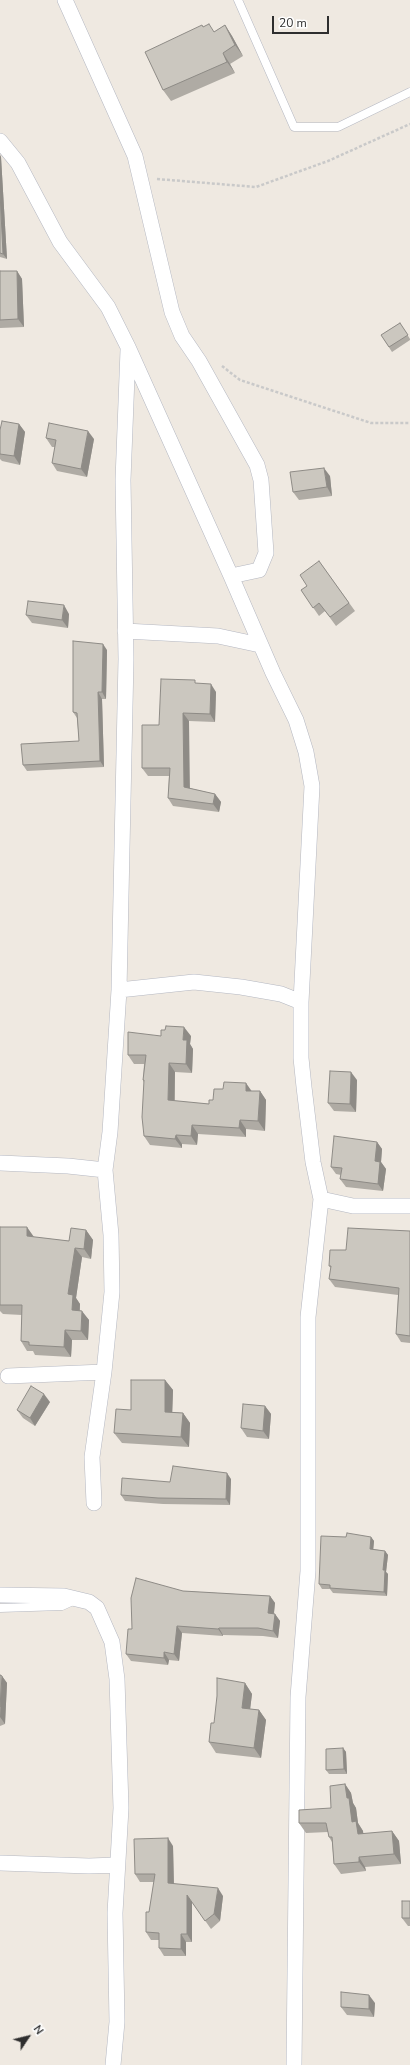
<!DOCTYPE html>
<html>
<head>
<meta charset="utf-8">
<style>
  body { margin:0 }
  #map { position:relative; width:410px; height:2065px; overflow:hidden; background:#efe9e1; font-family:"Nunito Sans",sans-serif }
  canvas { display:block }
  .north { position:absolute; left:8px; top:2017px; width:40px; height:40px; -webkit-text-stroke:3px #fff; paint-order:stroke; rotate:55deg; font-size:11px; font-weight:700; line-height:16px; text-align:center; color:#2e2e2e }
  .north::after { content:''; display:block; margin:auto; width:14px; height:18px; background:#2e2e2e; clip-path:polygon(50% 0,100% 100%,50% 72%,0 100%) }
  .scale { position:absolute; left:272px; top:16px; width:57px; height:18px; box-sizing:border-box; border:2px solid #2e2e2e; border-top:0; padding-left:5px; font-size:12px; line-height:14px; white-space:nowrap; color:#2e2e2e; -webkit-text-stroke:3px #fff; paint-order:stroke }
</style>
</head>
<body>
<div id="map">
<canvas width="410" height="2065"></canvas>
<div class="north">N</div>
<div class="scale">20 m</div>
</div>
<script>
const ctx = document.querySelector('canvas').getContext('2d');
ctx.lineJoin = 'round';
const toPath = rows => new Path2D(rows.map(r => 'M' + r).join(''));
function strokePath(path, color, width, dash) { ctx.strokeStyle = color; ctx.lineWidth = width; ctx.lineCap = dash ? 'butt' : 'round'; ctx.setLineDash(dash || []); ctx.stroke(path); }
function paint(path, color) { ctx.fillStyle = color; ctx.fill(path, 'evenodd'); }
const path = toPath([
  [157,179,256,187,328,161,410,124],
  [222,366,240,380,371,423,410,423]
]);
const lane = toPath([
  [238,0,294,127,338,127,410,92],
  [0,1608,62,1606,75,1600]
]);
const street = toPath([
  [65,0,135,156,172,312,182,336,199,361,257,465,261,480,266,553,259,570,231,576],
  [0,141,18,163,60,242,108,307,128,347,231,576,273,673,296,720,306,752,312,786,301,1002],
  [125,631,218,636,260,645],
  [119,990,126,659,123,480,128,350],
  [0,1163,68,1166,105,1170,111,1235,112,1292,104,1372,92,1457,94,1503],
  [105,1170,110,1132,119,990,194,982,241,987,281,994,301,1002,301,1058,304,1087,313,1162,321,1199,353,1206,410,1206],
  [8,1376,104,1372],
  [0,1595,64,1596,89,1602,97,1608,112,1642,117,1679,121,1808,115,1913,117,2022,113,2065],
  [0,1863,89,1866,117,1865],
  [294,2065,298,1697,308,1571,308,1317,321,1199]
]);
const wall = toPath([
  [225,25,232,36,243,56,230,64,235,73,171,101,163,90,204,27,214,32],
  [0,155,1,157,7,259,0,257],
  [0,271,17,271,22,279,24,327,0,328],
  [400,323,410,339,410,340,392,352,381,335],
  [19,424,25,432,20,465,2,461,0,459,0,430],
  [46,438,94,439,87,477,57,471,52,463,55,447,52,447],
  [330,476,332,496,299,500,293,492],
  [319,561,355,611,336,626,325,611,319,616,301,590,307,586],
  [69,614,68,628,32,623,26,615],
  [107,650,106,699,102,699,104,767,27,771,23,765,79,741,77,718,73,712],
  [197,683,216,692,215,722,189,721,189,788,215,794,221,802,219,812,173,806,168,798,169,776,148,776,142,768,159,725],
  [161,1036,191,1036,190,1044,193,1049,192,1073,175,1072,175,1101,209,1104,213,1100,252,1091,260,1091,266,1100,265,1131,246,1129,246,1137,198,1134,197,1145,182,1144,182,1148,150,1145,144,1136,144,1083,143,1080,144,1064,134,1064,128,1055],
  [357,1080,356,1112,334,1111,328,1103],
  [377,1142,382,1149,381,1162,386,1169,383,1191,346,1187,340,1179,341,1175,336,1174,331,1167],
  [0,1227,34,1237,69,1241,86,1230,93,1240,91,1259,82,1257,76,1298,80,1304,80,1310,89,1320,88,1340,72,1340,71,1357,35,1355,33,1351,27,1351,21,1341,22,1315,3,1314,0,1311],
  [410,1231,410,1343,401,1342,396,1334,398,1295,335,1287,329,1279,331,1268,329,1266,346,1250],
  [165,1380,173,1390,172,1412,183,1413,190,1423,189,1447,122,1443,114,1433,131,1410],
  [50,1402,35,1426,23,1418,17,1410],
  [265,1406,271,1414,269,1439,247,1437,241,1428],
  [231,1479,230,1505,163,1504,125,1501,121,1495,170,1482],
  [346,1537,371,1537,374,1541,373,1549,385,1551,388,1555,386,1572,388,1574,387,1596,333,1593,330,1589,322,1589,319,1584],
  [183,1591,270,1596,275,1603,274,1614,275,1614,280,1621,278,1638,263,1636,223,1635,223,1636,182,1633,179,1661,169,1660,168,1665,131,1661,126,1654,132,1629],
  [0,1675,2,1676,7,1683,5,1724,0,1726],
  [245,1683,252,1694,250,1709,259,1710,266,1720,261,1758,216,1753,209,1742,214,1723],
  [343,1748,346,1752,347,1774,329,1774,326,1770],
  [345,1784,351,1793,353,1803,356,1808,358,1823,363,1831,363,1834,392,1831,399,1841,401,1864,365,1867,366,1871,341,1874,334,1864,332,1842,329,1837,328,1832,306,1833,299,1823,331,1808],
  [173,1846,174,1884,223,1896,220,1921,211,1929,192,1902,192,1942,186,1942,186,1956,164,1956,159,1948,159,1940,151,1940,146,1932,154,1882,140,1882,135,1874],
  [410,1901,410,1926,408,1926,402,1918],
  [375,2003,374,2017,347,2015,341,2007]
]);
const shadedWall = toPath([
  [225,25,232,36,243,56,235,45],
  [223,53,230,64,235,73,227,62],
  [0,155,1,157,7,259,3,254,0,192],
  [17,271,22,279,24,327,18,319],
  [19,424,25,432,20,465,14,456],
  [88,431,94,439,87,477,81,469],
  [324,468,330,476,332,496,327,487],
  [64,605,69,614,68,628,62,620],
  [103,644,107,650,106,699,102,692],
  [211,684,216,692,215,722,210,714],
  [98,692,102,699,104,767,100,761],
  [183,713,189,721,190,794,184,787],
  [215,794,221,802,219,812,213,804],
  [184,1027,191,1036,190,1044,193,1049,192,1073,186,1064,183,1040],
  [169,1063,175,1072,174,1109,168,1100],
  [351,1072,357,1080,356,1112,350,1104],
  [246,1083,253,1093,246,1091],
  [260,1091,266,1100,265,1131,258,1121],
  [240,1120,246,1129,246,1137,239,1128],
  [192,1125,198,1134,197,1145,191,1136],
  [176,1135,182,1144,182,1148,175,1139],
  [377,1142,382,1149,381,1162,386,1169,383,1191,378,1184,375,1161],
  [27,1227,34,1237,27,1236],
  [86,1230,93,1240,91,1259,84,1249],
  [75,1248,82,1257,76,1298,80,1304,79,1319,72,1310,68,1294],
  [82,1311,89,1320,88,1340,81,1331],
  [65,1330,72,1340,71,1357,64,1347],
  [165,1380,173,1390,172,1422,165,1412],
  [44,1394,50,1402,35,1426,30,1418],
  [265,1406,271,1414,269,1439,263,1431],
  [183,1413,190,1423,189,1447,181,1437],
  [227,1473,231,1479,230,1505,226,1499],
  [371,1537,374,1541,373,1553,370,1549],
  [385,1551,388,1555,386,1572,388,1574,387,1596,384,1592,383,1570],
  [270,1596,275,1603,273,1620,268,1613],
  [275,1614,280,1621,278,1638,273,1631],
  [177,1626,182,1633,179,1661,174,1654],
  [219,1628,223,1635,223,1636,218,1629],
  [164,1652,169,1660,168,1665,164,1658],
  [2,1676,7,1683,5,1724,0,1717],
  [245,1683,252,1694,249,1718,242,1708],
  [259,1710,266,1720,261,1758,254,1748],
  [343,1748,346,1752,347,1774,344,1769],
  [345,1784,351,1793,353,1803,356,1808,358,1823,363,1831,365,1844,358,1834,352,1822,347,1798],
  [392,1831,399,1841,401,1864,394,1854],
  [168,1838,173,1846,174,1891,168,1883],
  [359,1857,365,1867,366,1871,359,1862],
  [218,1888,223,1896,220,1921,214,1914],
  [187,1895,192,1902,192,1942,187,1934],
  [181,1934,186,1942,186,1956,181,1949],
  [369,1995,375,2003,374,2017,369,2009]
]);
const building = toPath([
  [209,24,214,32,225,25,235,45,223,53,227,62,163,90,145,52,202,25,203,27,209,24],
  [0,192,3,254,0,253,0,192],
  [0,271,17,271,18,319,0,320,0,271],
  [400,323,408,335,389,347,381,335,400,323],
  [2,421,19,424,14,456,0,454,0,430,2,421],
  [49,423,88,431,81,469,52,463,56,440,46,438,49,423],
  [324,468,327,487,293,492,290,472,324,468],
  [319,561,349,603,330,617,319,603,313,608,301,590,307,586,300,575,319,561],
  [28,601,64,605,62,620,26,615,28,601],
  [73,641,103,644,102,692,98,692,100,761,23,765,21,744,79,741,77,713,73,712,73,641],
  [161,679,195,680,195,683,211,684,210,714,183,713,184,787,215,794,213,804,168,798,170,768,142,768,142,725,159,725,161,679],
  [166,1026,184,1027,183,1040,187,1040,186,1064,169,1063,168,1100,209,1104,209,1100,213,1100,214,1089,223,1089,224,1082,246,1083,246,1091,260,1091,258,1121,240,1120,239,1128,192,1125,191,1136,176,1135,175,1139,144,1136,142,1117,144,1080,143,1080,146,1055,128,1055,128,1032,161,1036,161,1030,165,1030,166,1026],
  [330,1071,351,1072,350,1104,328,1103,330,1071],
  [334,1136,377,1142,375,1161,380,1162,378,1184,340,1179,342,1168,331,1167,334,1136],
  [0,1227,27,1227,27,1236,69,1241,71,1228,86,1230,84,1249,75,1248,68,1294,73,1295,72,1310,82,1311,81,1331,65,1330,64,1347,29,1345,29,1342,21,1341,22,1305,0,1305,0,1227],
  [348,1228,410,1231,410,1336,396,1334,399,1288,329,1279,331,1266,329,1266,330,1250,346,1250,348,1228],
  [131,1380,165,1380,165,1412,183,1413,181,1437,114,1433,116,1409,131,1410,131,1380],
  [31,1386,44,1394,30,1418,17,1410,31,1386],
  [243,1404,265,1406,263,1431,241,1428,243,1404],
  [173,1466,227,1473,226,1499,158,1498,121,1495,122,1478,170,1482,173,1466],
  [347,1533,371,1537,370,1549,385,1551,383,1570,385,1570,384,1592,330,1588,330,1585,319,1584,321,1536,346,1537,347,1533],
  [136,1578,183,1591,270,1596,268,1613,275,1614,273,1631,258,1628,219,1628,218,1629,177,1626,174,1654,164,1652,164,1658,126,1654,128,1629,132,1629,131,1598,136,1578],
  [0,1675,2,1676,0,1707,0,1675],
  [217,1678,245,1683,242,1708,259,1710,254,1748,209,1742,211,1723,214,1723,217,1696,217,1678],
  [343,1748,344,1769,326,1770,326,1749,343,1748],
  [345,1784,347,1798,349,1798,352,1822,356,1821,358,1834,392,1831,394,1854,359,1857,359,1862,334,1864,332,1837,329,1837,326,1823,299,1823,299,1810,331,1808,330,1786,345,1784],
  [168,1838,168,1883,218,1888,214,1914,205,1921,187,1895,187,1934,181,1934,181,1949,159,1948,159,1933,146,1932,146,1912,149,1912,155,1874,135,1874,134,1839,168,1838],
  [402,1901,410,1901,410,1918,402,1918,402,1901],
  [341,1992,369,1995,369,2009,341,2007,341,1992]
]);
strokePath(lane, '#b4b7c1', 9);
strokePath(street, '#b4b7c1', 16);
strokePath(path, '#c9c9c9', 2.5, [3, 2]);
strokePath(lane, '#fff', 8);
strokePath(street, '#fff', 15);
paint(wall, '#afaba4');
paint(shadedWall, '#8e8b86');
paint(building, '#cbc7bf');
strokePath(building, '#8e8b86', 1);
</script>
</body>
</html>
